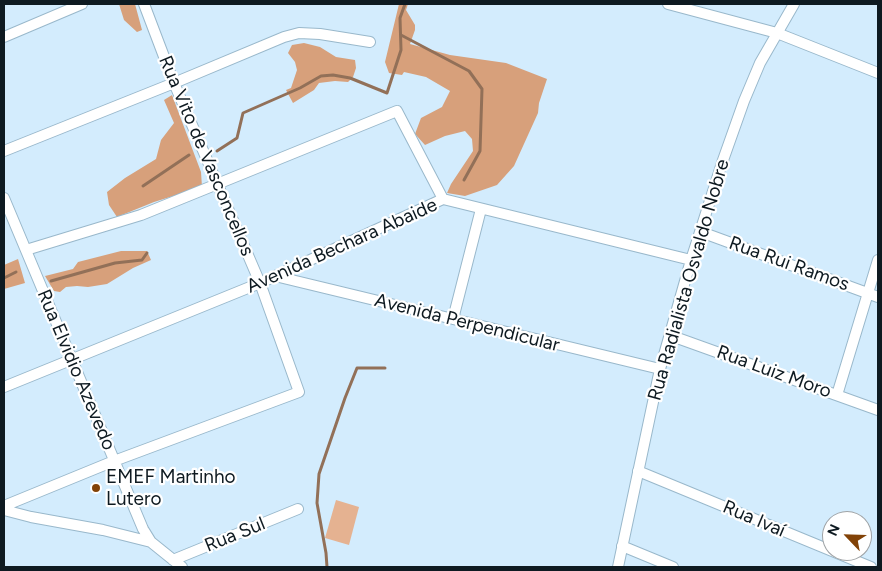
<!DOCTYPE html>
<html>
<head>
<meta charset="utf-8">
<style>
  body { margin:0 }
  #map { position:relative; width:882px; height:571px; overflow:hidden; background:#d3ecfd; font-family:Figtree,sans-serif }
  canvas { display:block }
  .frame { position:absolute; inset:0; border:5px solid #0e1a21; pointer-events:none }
  .north { position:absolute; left:822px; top:511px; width:50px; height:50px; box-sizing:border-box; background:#fff; border:1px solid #9fa3a6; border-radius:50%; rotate:294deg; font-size:14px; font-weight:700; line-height:20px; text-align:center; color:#0e1a21 }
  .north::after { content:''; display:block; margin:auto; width:18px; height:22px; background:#824207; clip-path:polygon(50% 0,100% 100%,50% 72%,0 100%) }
</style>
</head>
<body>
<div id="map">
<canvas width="882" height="571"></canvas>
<div class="frame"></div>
<div class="north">N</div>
</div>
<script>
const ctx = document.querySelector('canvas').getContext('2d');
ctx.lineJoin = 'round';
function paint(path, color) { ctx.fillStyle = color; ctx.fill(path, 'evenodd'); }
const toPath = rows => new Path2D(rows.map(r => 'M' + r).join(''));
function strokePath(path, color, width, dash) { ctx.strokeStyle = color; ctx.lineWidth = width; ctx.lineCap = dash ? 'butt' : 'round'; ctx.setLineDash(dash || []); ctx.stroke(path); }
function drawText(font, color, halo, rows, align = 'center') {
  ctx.font = font + ' Figtree,sans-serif'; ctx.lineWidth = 4.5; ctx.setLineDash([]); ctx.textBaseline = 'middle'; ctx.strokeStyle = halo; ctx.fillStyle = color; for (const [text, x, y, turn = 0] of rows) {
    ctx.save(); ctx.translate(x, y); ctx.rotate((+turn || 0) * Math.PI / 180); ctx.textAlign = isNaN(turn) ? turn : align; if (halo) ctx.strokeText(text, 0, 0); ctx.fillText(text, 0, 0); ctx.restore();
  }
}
const green = toPath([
  [336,500,359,507,349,545,325,538]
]);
const forest = toPath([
  [119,4,135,4,142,30,137,32,124,20],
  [399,4,408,4,406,10,415,25,415,30,410,44,450,55,506,63,547,79,539,103,538,113,514,166,497,185,465,196,447,193,451,184,473,151,472,139,465,131,445,136,425,145,415,134,421,118,442,107,450,91,426,77,404,72,402,75,389,73,385,62],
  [304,43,320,47,336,57,355,60,356,68,353,77,348,82,335,81,319,83,314,90,293,103,286,90,291,88,297,70,295,62,288,53,292,45],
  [172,95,201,172,202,187,154,202,117,217,109,205,107,192,125,178,156,159,161,140,174,123,164,100],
  [121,251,147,251,151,260,133,268,107,284,88,287,77,286,66,287,60,292,54,291,45,276,73,269,78,262],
  [18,259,25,283,4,289,4,265]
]);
const stream = toPath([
  [401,35,469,71,482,89,480,151,464,180],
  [217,151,237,138,243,113,300,88,321,76,333,75,350,78,387,93,401,50,400,18,405,4],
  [143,186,189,155],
  [4,278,16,272],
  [51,281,115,263,142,260,147,253],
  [327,567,326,553,317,503,319,474,345,398,357,368,385,368]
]);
const minor = toPath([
  [668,4,777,33,878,73],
  [4,37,82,4],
  [4,151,174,83,284,37,299,33,320,34,370,42],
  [4,198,143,529,151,542,182,567],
  [701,232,878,297],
  [26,250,141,215,397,111,443,199],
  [275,276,660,369],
  [453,319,481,209],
  [669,335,878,410],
  [4,387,260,283,443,199,691,260],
  [837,395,878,260],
  [638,471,871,567],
  [4,506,114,461,299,392,260,283,174,83,144,4],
  [4,510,31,517,103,530,151,542],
  [622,546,673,567],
  [173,560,298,509],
  [618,567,660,369,691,260,722,163,744,101,760,63,794,4]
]);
const markers = [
  [96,488,5,"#824207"]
];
const streetNames = [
  ["Rua Vito de Vasconcellos",206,156,67],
  ["Avenida Bechara Abaide",342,246,-24],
  ["Rua Rui Ramos",789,264,20],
  ["Rua Radialista Osvaldo Nobre",689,280,-74],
  ["Avenida Perpendicular",467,323,14],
  ["Rua Elvidio Azevedo",76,370,67],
  ["Rua Luiz Moro",774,372,20],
  ["Rua Ivaí",754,519,23],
  ["Rua Sul",235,535,-22]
];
const poiNames = [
  ["EMEF Martinho",106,477],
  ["Lutero",106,499]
];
paint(green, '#e5b291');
paint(forest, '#d7a07b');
strokePath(stream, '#927058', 3);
strokePath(minor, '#99b8cb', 12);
strokePath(minor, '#fff', 10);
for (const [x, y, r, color] of markers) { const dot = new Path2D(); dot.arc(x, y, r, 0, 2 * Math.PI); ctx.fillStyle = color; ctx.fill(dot); strokePath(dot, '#fff', 2); }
drawText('19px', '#0e1a21', '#fff', streetNames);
drawText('19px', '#0e1a21', '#fff', poiNames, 'left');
</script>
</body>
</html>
